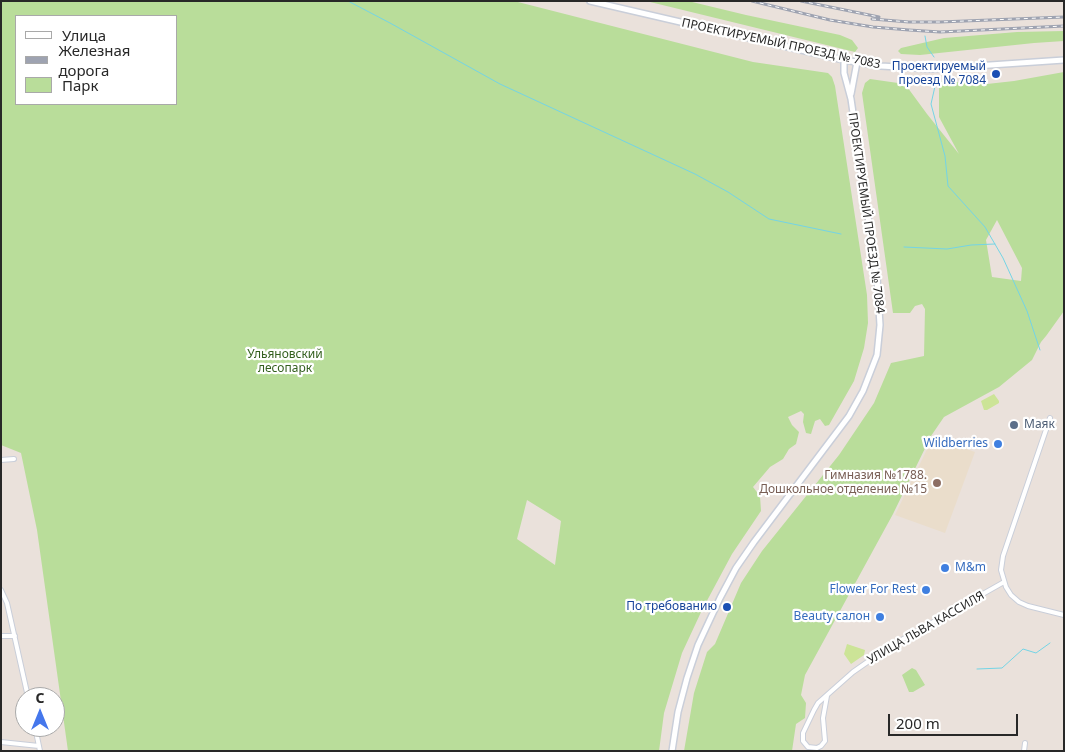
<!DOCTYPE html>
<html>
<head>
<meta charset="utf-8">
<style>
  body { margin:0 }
  #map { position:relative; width:1065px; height:752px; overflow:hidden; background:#eae1db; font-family:"Noto Sans",sans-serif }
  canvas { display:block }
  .frame { position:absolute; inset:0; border:2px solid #282828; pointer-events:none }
  .legend { position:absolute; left:15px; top:15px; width:162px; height:90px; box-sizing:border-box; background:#fff; border:1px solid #a9a9a9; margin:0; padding:6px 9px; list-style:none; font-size:15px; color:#282828 }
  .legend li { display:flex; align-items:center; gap:10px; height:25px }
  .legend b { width:25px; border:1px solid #a9a9a9 }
  .north { position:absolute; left:15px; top:687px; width:50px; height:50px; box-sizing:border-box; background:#fff; border:1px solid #a9a9a9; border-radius:50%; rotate:0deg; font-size:14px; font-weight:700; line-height:20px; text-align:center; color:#282828 }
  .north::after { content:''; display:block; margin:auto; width:18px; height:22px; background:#4577ec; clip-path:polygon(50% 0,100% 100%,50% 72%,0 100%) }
  .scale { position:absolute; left:888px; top:714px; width:130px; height:22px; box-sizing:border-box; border:2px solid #282828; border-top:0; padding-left:6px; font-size:15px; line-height:18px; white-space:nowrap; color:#282828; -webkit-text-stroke:4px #fff; paint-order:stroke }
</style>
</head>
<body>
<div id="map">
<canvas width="1065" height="752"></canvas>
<div class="frame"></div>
<ul class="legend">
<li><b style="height:6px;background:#fff"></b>Улица</li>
<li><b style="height:6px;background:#9ea3b1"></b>Железная дорога</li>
<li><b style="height:14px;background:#b9dd9a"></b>Парк</li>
</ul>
<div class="north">С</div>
<div class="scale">200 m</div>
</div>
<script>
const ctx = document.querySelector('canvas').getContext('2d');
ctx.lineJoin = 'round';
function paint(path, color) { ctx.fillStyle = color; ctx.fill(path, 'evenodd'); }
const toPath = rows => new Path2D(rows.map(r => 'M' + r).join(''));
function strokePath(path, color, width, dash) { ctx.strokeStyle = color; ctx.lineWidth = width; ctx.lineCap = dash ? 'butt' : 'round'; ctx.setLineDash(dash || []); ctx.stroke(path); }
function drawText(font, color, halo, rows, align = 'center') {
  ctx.font = font + ' "Noto Sans",sans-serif'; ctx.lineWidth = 4.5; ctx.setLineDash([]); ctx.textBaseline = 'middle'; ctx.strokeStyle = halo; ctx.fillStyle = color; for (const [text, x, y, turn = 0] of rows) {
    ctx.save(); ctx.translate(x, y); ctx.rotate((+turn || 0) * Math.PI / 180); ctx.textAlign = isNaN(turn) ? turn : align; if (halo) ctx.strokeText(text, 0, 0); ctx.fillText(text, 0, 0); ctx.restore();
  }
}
const education = toPath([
  [933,437,975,452,945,533,895,515]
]);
const green = toPath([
  [1,1,514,1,753,62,828,73,832,77,835,86,867,295,868,323,864,348,854,381,829,425,825,426,820,419,815,421,811,434,806,433,803,422,804,414,801,411,788,417,792,425,799,432,796,444,789,449,783,459,770,467,753,487,760,496,761,511,732,554,702,610,682,653,664,713,659,751,68,751,37,530,21,453,1,445],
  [16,16,176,16,176,104,16,104],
  [527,500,561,521,555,565,517,539],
  [646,1,688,1,746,15,840,35,852,40,858,48,855,52],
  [1064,31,1064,41,1034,43,920,55,901,54,898,51,901,48,944,38,1017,32],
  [1064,72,1064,311,1046,336,1041,342,1032,360,999,387,944,417,931,436,893,514,805,675,801,695,806,703,805,718,796,724,792,751,684,751,694,693,707,652,715,644,741,583,762,551,839,455,874,403,891,363,924,356,925,309,922,304,915,306,910,313,893,313,862,93,865,83,870,79,905,84,927,114,959,154,939,117,939,81,987,84,1014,81],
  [997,220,1022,268,1021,281,992,277,986,240],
  [912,668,916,670,925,685,913,692,909,692,902,675]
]);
const pitch = toPath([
  [994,394,999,401,999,403,987,410,984,410,981,401],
  [847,644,865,650,864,655,851,664,844,654]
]);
const stream = toPath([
  [348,1,390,23,500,84,695,174,728,192,769,219,841,234],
  [925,36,927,47,934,57],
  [936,82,931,104,945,156,948,186,985,227,1003,258,1027,311,1040,350],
  [904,247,947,249,971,245,995,244],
  [977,669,1002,668,1023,649,1036,653,1050,643]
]);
const street = toPath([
  [1050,418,1003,556,1001,570,1006,587,1011,595,1019,602,1028,606,1064,615],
  [1,460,14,459],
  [1,590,7,603,28,697],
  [1,636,15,636],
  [827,696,823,718,825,741,821,746,817,748,808,747,803,741,803,733,814,710,818,703,853,672,889,647,1004,582],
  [35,727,40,751],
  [1,742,39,746],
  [1024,751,1025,743]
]);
const secondary = toPath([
  [590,1,844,60,881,66,931,69,1064,60],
  [851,94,857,62],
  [672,751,678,712,687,678,698,645,720,598,736,568,754,542,849,416,863,391,877,355,880,325,877,278,851,99,844,73,844,60]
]);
const rail = toPath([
  [752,1,830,20,873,27,909,30,940,32,1064,26],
  [801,1,879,17],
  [872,19,909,22,940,22,1064,17]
]);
const markers = [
  [996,74,5,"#1a4fb4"],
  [1014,425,5,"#5c6f8a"],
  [998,444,5,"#3f7fe0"],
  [937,483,5,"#8d6e63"],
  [945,568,5,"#3f7fe0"],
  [926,590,5,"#3f7fe0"],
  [727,607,5,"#1a4fb4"],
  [880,617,5,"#3f7fe0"]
];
const streetNames = [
  ["ПРОЕКТИРУЕМЫЙ ПРОЕЗД № 7083",781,44,12],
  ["ПРОЕКТИРУЕМЫЙ ПРОЕЗД № 7084",866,213,82],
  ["УЛИЦА ЛЬВА КАССИЛЯ",926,628,-30]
];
const transitNames = [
  ["Проектируемый",986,67],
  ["проезд № 7084",986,81],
  ["По требованию",717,607]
];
const parkNames = [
  ["Ульяновский",285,355],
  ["лесопарк",285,369]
];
const serviceNames = [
  ["Маяк",1024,425]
];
const shopNames = [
  ["Wildberries",988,444],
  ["M&m",955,568,"left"],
  ["Flower For Rest",916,590],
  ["Beauty салон",870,617]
];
const educationNames = [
  ["Гимназия №1788.",927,476],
  ["Дошкольное отделение №15",927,490]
];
paint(education, '#eaddcb');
paint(green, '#b9dd9a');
paint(pitch, '#cce497');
strokePath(stream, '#74d4e5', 1);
strokePath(street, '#c9ced9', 6);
strokePath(secondary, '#c9ced9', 8);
strokePath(street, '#fff', 4);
strokePath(secondary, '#fff', 5);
strokePath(rail, '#9ea3b1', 3);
strokePath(rail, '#fff', 1, [4]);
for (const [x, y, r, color] of markers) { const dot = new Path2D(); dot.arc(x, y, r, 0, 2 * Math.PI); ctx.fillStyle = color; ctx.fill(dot); strokePath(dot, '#fff', 2); }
drawText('12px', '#282828', '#fff', streetNames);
drawText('12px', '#164399', '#fff', transitNames, 'right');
drawText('12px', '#335f1e', '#fff', parkNames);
drawText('12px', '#4e5e75', '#fff', serviceNames, 'left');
drawText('12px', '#366cbe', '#fff', shopNames, 'right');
drawText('12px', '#785e54', '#fff', educationNames, 'right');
</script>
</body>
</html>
